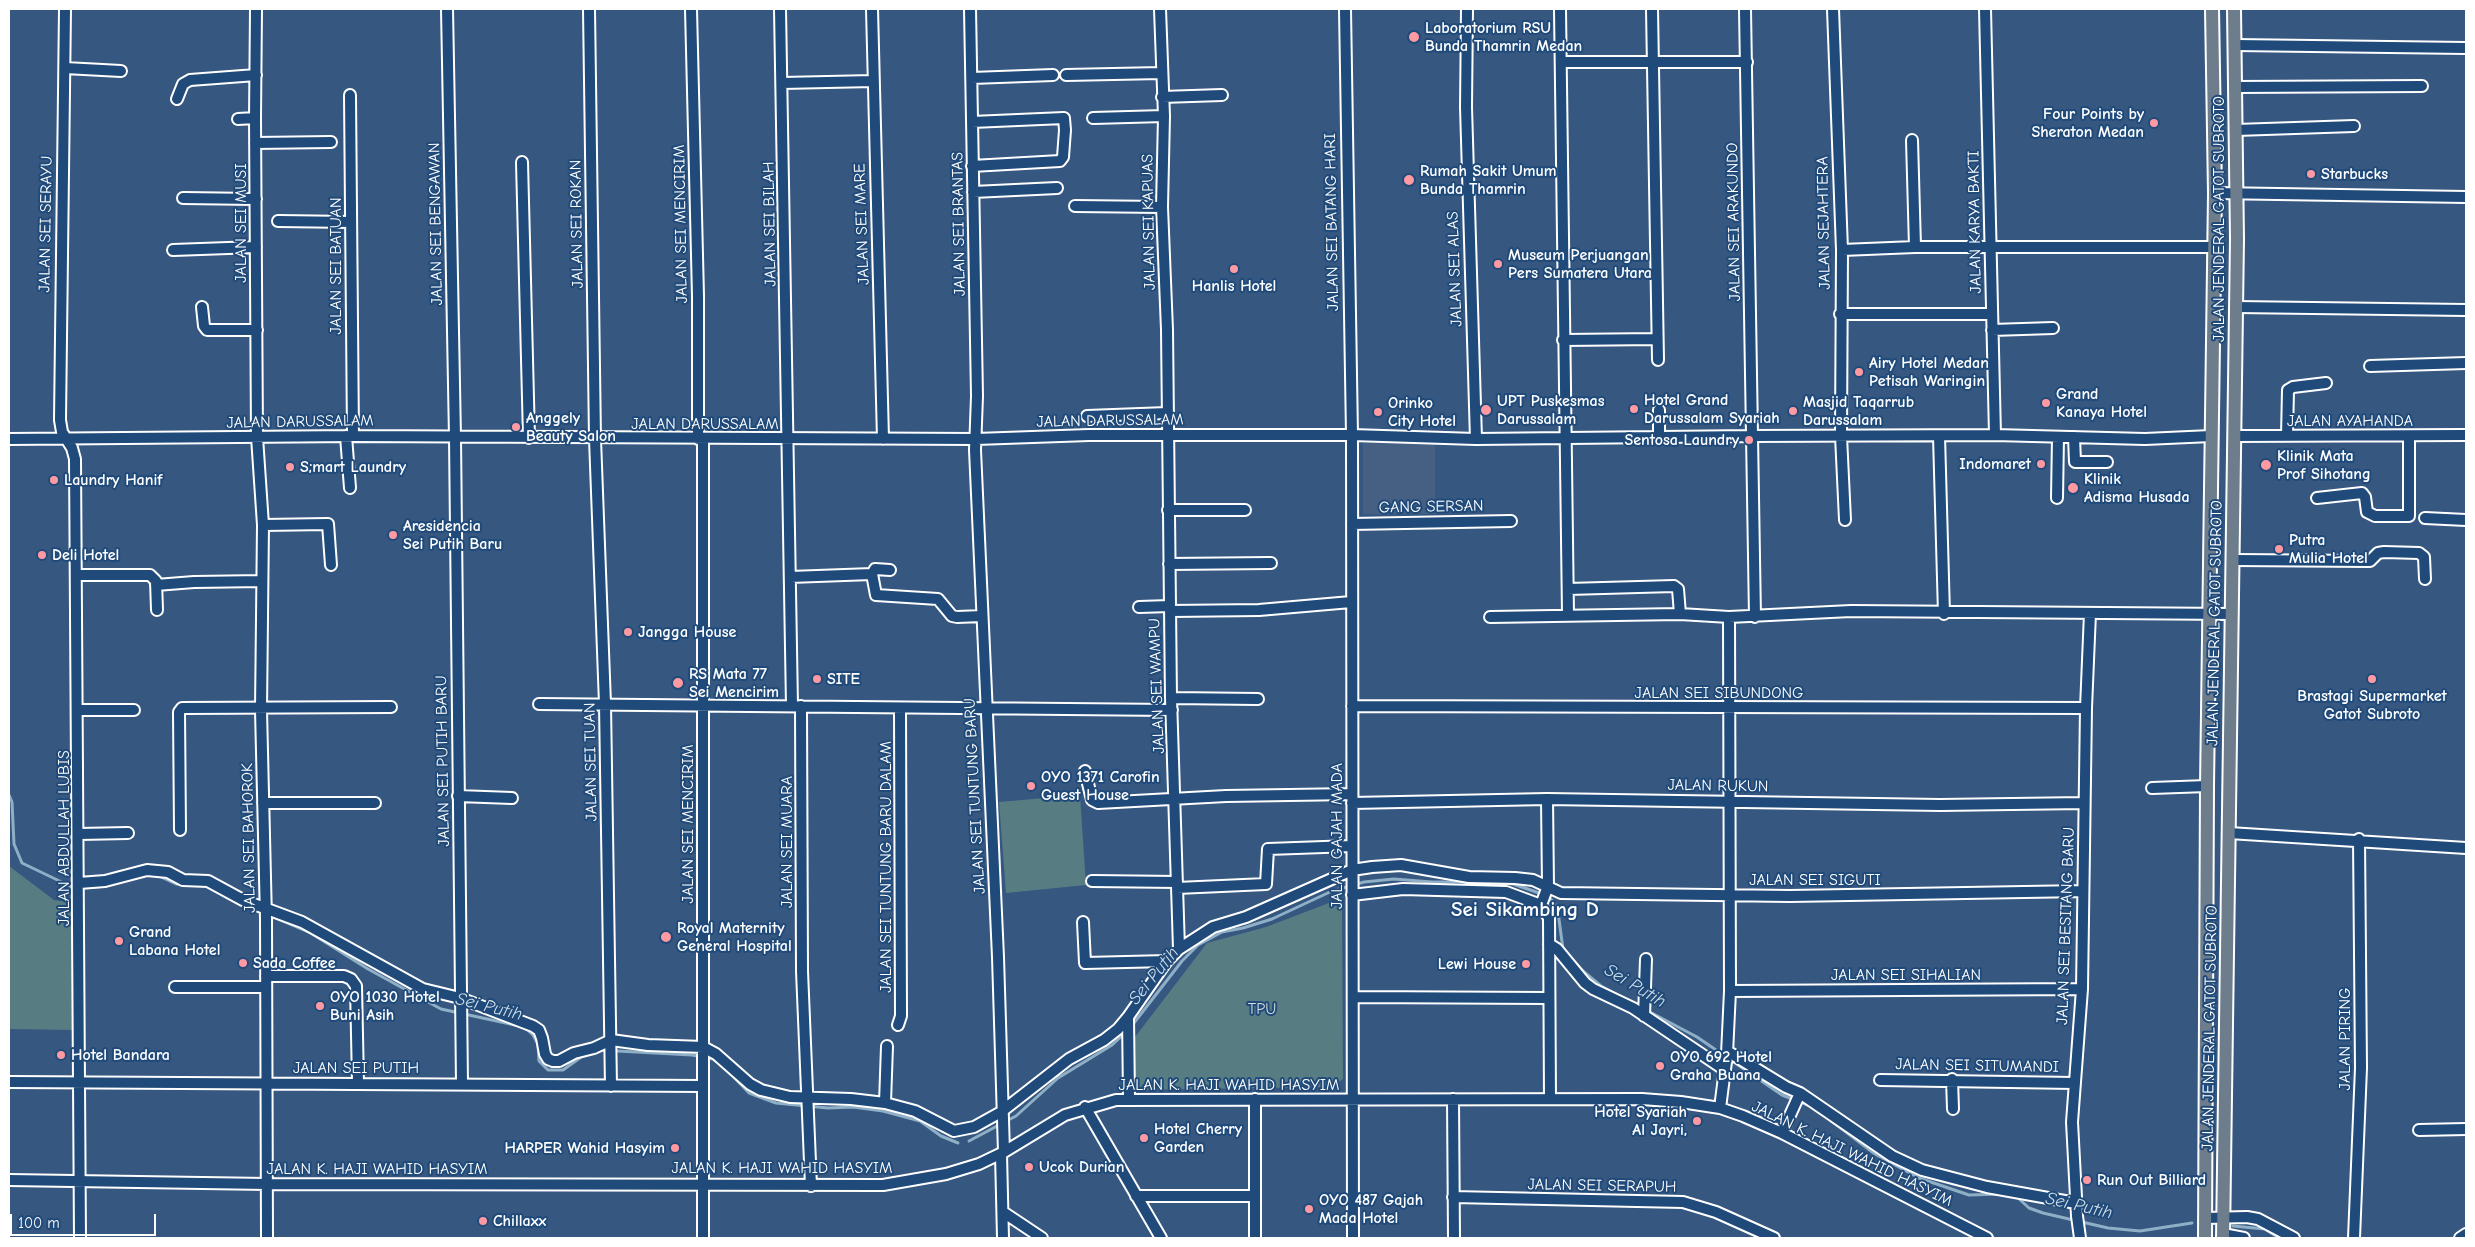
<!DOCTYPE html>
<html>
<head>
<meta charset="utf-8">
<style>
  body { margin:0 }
  #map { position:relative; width:2475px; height:1247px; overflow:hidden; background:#365780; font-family:"Comic Neue",sans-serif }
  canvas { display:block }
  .frame { position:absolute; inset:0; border:10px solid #fff; pointer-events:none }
  .scale { position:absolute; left:10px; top:1214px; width:146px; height:22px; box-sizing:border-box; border:2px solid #fff; border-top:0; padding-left:6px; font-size:15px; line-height:18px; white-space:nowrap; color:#fff; -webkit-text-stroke:4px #1f4a7a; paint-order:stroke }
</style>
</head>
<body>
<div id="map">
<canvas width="2475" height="1247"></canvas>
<div class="frame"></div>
<div class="scale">100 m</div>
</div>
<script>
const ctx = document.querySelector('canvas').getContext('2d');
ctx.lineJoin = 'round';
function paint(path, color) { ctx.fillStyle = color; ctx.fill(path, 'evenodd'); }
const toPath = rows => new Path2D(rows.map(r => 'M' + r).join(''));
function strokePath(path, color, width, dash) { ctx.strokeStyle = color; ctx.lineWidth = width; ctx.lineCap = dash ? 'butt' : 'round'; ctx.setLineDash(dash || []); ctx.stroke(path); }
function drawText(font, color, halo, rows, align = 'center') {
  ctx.font = font + ' "Comic Neue",sans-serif'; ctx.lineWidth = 4; ctx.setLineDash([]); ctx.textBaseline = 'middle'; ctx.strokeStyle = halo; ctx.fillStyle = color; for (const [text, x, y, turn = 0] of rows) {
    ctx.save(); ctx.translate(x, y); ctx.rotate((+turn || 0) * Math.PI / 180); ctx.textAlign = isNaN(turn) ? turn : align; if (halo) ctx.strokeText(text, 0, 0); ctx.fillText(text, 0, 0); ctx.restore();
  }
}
const built = toPath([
  [1363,443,1435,443,1435,514,1363,514]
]);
const green = toPath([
  [1080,795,1086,885,1006,893,999,802],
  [9,866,54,900,74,903,74,1030,9,1029],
  [1342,898,1343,1079,1332,1087,1132,1090,1132,1041,1207,943,1266,927]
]);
const stream = toPath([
  [9,795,12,802,14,844,22,863,72,887],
  [159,876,176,884,186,884],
  [1481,882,1513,884,1548,896,1555,904,1558,912,1563,949,1583,971,1601,986,1697,1037,1782,1095,1813,1107],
  [111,884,124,881],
  [83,888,105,886],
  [252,908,309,932,368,969,441,1009,524,1027,533,1035,538,1044,539,1061,548,1070,563,1070,584,1055],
  [1130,1028,1182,961,1198,945,1222,932,1243,928,1272,919,1332,891,1364,882,1394,879,1432,882,1469,882],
  [599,1050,692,1055,713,1059,721,1064],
  [729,1072,749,1093,776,1103,828,1108,853,1107,883,1111,920,1121,941,1136,958,1143],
  [1830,1120,1875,1154,1919,1178,1969,1195,2001,1194],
  [969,1141,1016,1116,1058,1078,1112,1045,1126,1032],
  [2016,1196,2029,1208,2043,1213,2108,1228,2140,1231,2192,1223],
  [2233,1226,2265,1229,2279,1238]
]);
const minor = toPath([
  [65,9,60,420,62,432,72,448,75,459,80,1238],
  [256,9,255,118,257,437,263,525,261,710,266,919,267,1238],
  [447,9,455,438,462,1084],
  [589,9,595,439,605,704,611,1086],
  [691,9,698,296,698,439],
  [780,9,792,706],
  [872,9,883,439],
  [970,9,977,396,975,450,998,957,1004,1152],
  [1345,9,1352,435,1353,1238],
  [1467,9,1466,107,1476,439],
  [1560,9,1568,614],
  [1652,9,1658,360],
  [1745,9,1755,617],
  [1833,9,1842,250,1841,436,1845,520],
  [1985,9,1995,435],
  [2235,45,2466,48],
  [1561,62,1747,62],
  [65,68,121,71],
  [1066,75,1161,73],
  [972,78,1053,75],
  [782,83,873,81],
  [2235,87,2422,86],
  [350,95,353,436],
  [1162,97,1222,95],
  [177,99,183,84,190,80,256,75],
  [1093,118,1164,116],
  [238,119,255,118],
  [2236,130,2354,126],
  [1912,140,1915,247],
  [255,143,331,142],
  [522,162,529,438],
  [972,166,1060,161,1063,157,1065,130,1064,118,972,122],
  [973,192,1057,188],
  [2215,193,2466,197],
  [183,198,256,199],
  [1075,206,1162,207],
  [278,221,351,222],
  [173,250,256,247],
  [1842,250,1915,247,2215,247],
  [202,307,204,326,207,330,257,330],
  [2236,307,2466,310],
  [1840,314,1992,314],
  [1992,330,2053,328],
  [1563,340,1657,339],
  [2370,366,2466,363],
  [1659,410,1659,437],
  [1087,416,1167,413],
  [346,436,350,488],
  [1939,436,1944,614],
  [2234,436,2466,435],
  [2287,436,2288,390,2293,387,2326,383],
  [2074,437,2075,462,2107,462],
  [9,439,353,436,976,439,1089,435,1352,435,1476,439,1751,436,1995,435,2145,439,2211,436],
  [703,439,703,1238],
  [2057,498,2058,437],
  [2317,498,2362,493,2365,497,2367,512,2375,516,2409,516,2409,436],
  [1168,510,1245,510],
  [2425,518,2466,520],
  [1352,524,1511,521],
  [263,525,328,524,331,565],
  [2234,560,2370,561,2378,553,2384,552,2419,553,2424,557,2425,579],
  [1169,564,1271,563],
  [872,574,876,595,938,599,952,616,957,617,982,616],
  [77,575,150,575,156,581,157,610],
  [790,577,872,574,875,569,890,570],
  [156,585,194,582,262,581],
  [1568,589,1674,586,1678,589,1680,614],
  [1139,607,1170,606],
  [1170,611,1259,610,1351,602],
  [1490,617,1680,614,1729,617,1851,611,2232,614],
  [1171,698,1258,699],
  [539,704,1172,710],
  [801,706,802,971,811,1186],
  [1352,706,2086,708],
  [78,710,134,710],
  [1085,771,1092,800,1098,803,1226,796,1352,794],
  [2152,788,2207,786],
  [458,796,512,798],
  [263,803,375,803],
  [1352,803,1547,799,1940,805,2084,803],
  [180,830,179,712,182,708,391,707],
  [2229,833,2466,848],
  [79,834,128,833],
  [1092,881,1177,882],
  [79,883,105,881,147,870,168,872,183,880,208,881,243,900,302,922,423,989,460,998,533,1026,539,1030,542,1038,545,1054,548,1059,553,1061,559,1061,574,1053,594,1048,611,1040,648,1045,703,1047,716,1054,750,1084,761,1090,790,1097,851,1099,885,1103,915,1111,954,1131,974,1127,1001,1112,1069,1059,1104,1040,1118,1029,1128,1017],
  [1177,888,1266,884,1268,849,1352,846],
  [1352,895,1403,889,1506,892,1541,905,1549,918,1550,1099],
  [1541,905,1548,886,1547,799],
  [1083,922,1085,963,1167,961],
  [1549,944,1557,949,1585,983,1593,989,1633,1008,1725,1070],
  [1179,949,1213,927,1246,917,1352,870,1372,867,1401,865,1469,877,1515,878,1533,880,1561,893,1790,896,2083,891],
  [266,976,344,976,351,979,356,986,358,1083],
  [175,987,266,987],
  [1730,991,2082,989],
  [1353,997,1548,998],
  [1644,1016,1646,959],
  [898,1025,901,1016,900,708],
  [1727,1051,1786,1087,1800,1093,1892,1156,1922,1170,1987,1187,2076,1203],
  [1952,1079,1953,1109],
  [1880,1080,2074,1083],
  [9,1082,703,1086],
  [1129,1098,1128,1017,1167,961,1179,949,1171,698,1167,330,1162,207,1164,116,1160,9],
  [1453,1099,1454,1238],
  [885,1103,887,1046],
  [1085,1107,1161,1238],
  [1720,1108,1727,1054,1730,991,1729,617],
  [2419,1130,2466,1129],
  [1782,1133,1800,1093],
  [1001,1154,1003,1238],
  [9,1180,267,1184,883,1185,946,1174,979,1164,1004,1152,1065,1115,1116,1100,1642,1099,1681,1102,1720,1108,1743,1116,1782,1133,1987,1238],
  [1136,1196,1255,1196],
  [1453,1197,1683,1202,1716,1212,1774,1238],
  [1003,1212,1042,1238],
  [2205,1218,2247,1217,2258,1219,2294,1238],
  [2223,1234,2244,1238],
  [1255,1238,1255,1099],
  [2080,1238,2077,1216,2072,1122,2082,989,2086,708,2090,613],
  [2354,1238,2361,1068,2359,839],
  [2460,1238,2466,1234]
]);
const major = toPath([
  [2205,1238,2207,786,2215,193,2212,9],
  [2223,1238,2237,239,2234,9]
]);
const markers = [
  [1414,37,6,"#ff9aa2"],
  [2154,123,5,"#ff9aa2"],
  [2311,174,5,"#ff9aa2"],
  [1409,180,6,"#ff9aa2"],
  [1498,264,5,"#ff9aa2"],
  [1234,269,5,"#ff9aa2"],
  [1859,372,5,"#ff9aa2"],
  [2046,403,5,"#ff9aa2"],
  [1634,409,5,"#ff9aa2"],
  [1486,410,6,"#ff9aa2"],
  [1793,411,5,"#ff9aa2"],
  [1378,412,5,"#ff9aa2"],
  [516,427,5,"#ff9aa2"],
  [1749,440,5,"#ff9aa2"],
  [2041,464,5,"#ff9aa2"],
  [2266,465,6,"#ff9aa2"],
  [290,467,5,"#ff9aa2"],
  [54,480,5,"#ff9aa2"],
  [2073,488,6,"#ff9aa2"],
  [393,535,5,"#ff9aa2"],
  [2279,549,5,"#ff9aa2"],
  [42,555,5,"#ff9aa2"],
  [628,632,5,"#ff9aa2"],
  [817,679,5,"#ff9aa2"],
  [2372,679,5,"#ff9aa2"],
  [678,683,6,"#ff9aa2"],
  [1031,786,5,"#ff9aa2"],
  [666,937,6,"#ff9aa2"],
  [119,941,5,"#ff9aa2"],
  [243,963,5,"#ff9aa2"],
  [1526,964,5,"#ff9aa2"],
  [320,1006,5,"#ff9aa2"],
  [61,1055,5,"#ff9aa2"],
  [1660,1066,5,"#ff9aa2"],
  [1697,1121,5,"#ff9aa2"],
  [1144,1138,5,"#ff9aa2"],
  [675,1148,5,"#ff9aa2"],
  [1029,1167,5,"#ff9aa2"],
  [2087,1180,5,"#ff9aa2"],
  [1309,1209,5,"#ff9aa2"],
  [483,1221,5,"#ff9aa2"]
];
const poiNames = [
  ["Laboratorium RSU",1425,28],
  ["Bunda Thamrin Medan",1425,46],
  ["Four Points by",2144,114,"right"],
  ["Sheraton Medan",2144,132,"right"],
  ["Rumah Sakit Umum",1420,171],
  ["Bunda Thamrin",1420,189],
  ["Starbucks",2321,174],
  ["Museum Perjuangan",1508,255],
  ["Pers Sumatera Utara",1508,273],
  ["Hanlis Hotel",1234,286,"center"],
  ["Airy Hotel Medan",1869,363],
  ["Petisah Waringin",1869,381],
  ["Grand",2056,394],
  ["Kanaya Hotel",2056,412],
  ["Hotel Grand",1644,400],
  ["Darussalam Syariah",1644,418],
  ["UPT Puskesmas",1497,401],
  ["Darussalam",1497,419],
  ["Masjid Taqarrub",1803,402],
  ["Darussalam",1803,420],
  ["Orinko",1388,403],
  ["City Hotel",1388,421],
  ["Anggely",526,418],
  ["Beauty Salon",526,436],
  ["Sentosa Laundry",1739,440,"right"],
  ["Klinik Mata",2277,456],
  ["Prof Sihotang",2277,474],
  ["Indomaret",2031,464,"right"],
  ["S;mart Laundry",300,467],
  ["Klinik",2084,479],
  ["Adisma Husada",2084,497],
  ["Laundry Hanif",64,480],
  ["Aresidencia",403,526],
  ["Sei Putih Baru",403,544],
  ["Putra",2289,540],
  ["Mulia Hotel",2289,558],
  ["Deli Hotel",52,555],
  ["Jangga House",638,632],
  ["RS Mata 77",689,674],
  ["Sei Mencirim",689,692],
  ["SITE",827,679],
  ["Brastagi Supermarket",2372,696,"center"],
  ["Gatot Subroto",2372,714,"center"],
  ["OYO 1371 Carofin",1041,777],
  ["Guest House",1041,795],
  ["Royal Maternity",677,928],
  ["General Hospital",677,946],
  ["Grand",129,932],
  ["Labana Hotel",129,950],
  ["Sada Coffee",253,963],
  ["Lewi House",1516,964,"right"],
  ["OYO 1030 Hotel",330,997],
  ["Buni Asih",330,1015],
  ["Hotel Bandara",71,1055],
  ["OYO 692 Hotel",1670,1057],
  ["Graha Buana",1670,1075],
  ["Hotel Syariah",1687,1112,"right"],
  ["Al Jayri,",1687,1130,"right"],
  ["Hotel Cherry",1154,1129],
  ["Garden",1154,1147],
  ["HARPER Wahid Hasyim",665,1148,"right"],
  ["Ucok Durian",1039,1167],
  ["Run Out Billiard",2097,1180],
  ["OYO 487 Gajah",1319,1200],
  ["Mada Hotel",1319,1218],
  ["Chillaxx",493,1221]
];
const streetNames = [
  ["JALAN JENDERAL GATOT SUBROTO",2219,219,-90],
  ["JALAN SEI KAPUAS",1149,222,-91],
  ["JALAN SEI BATANG HARI",1332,222,-91],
  ["JALAN SEI ARAKUNDO",1734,222,-91],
  ["JALAN KARYA BAKTI",1975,222,-91],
  ["JALAN SEI MUSI",241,223,-90],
  ["JALAN SEJAHTERA",1824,223,-91],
  ["JALAN SEI SERAYU",46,224,-89],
  ["JALAN SEI BENGAWAN",436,224,-91],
  ["JALAN SEI ROKAN",577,224,-91],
  ["JALAN SEI MENCIRIM",681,224,-91],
  ["JALAN SEI BILAH",770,224,-91],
  ["JALAN SEI MARE",862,224,-92],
  ["JALAN SEI BRANTAS",959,224,-91],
  ["JALAN SEI BATUAN",336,266,-90],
  ["JALAN SEI ALAS",1455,269,-92],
  ["JALAN DARUSSALAM",1110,421,-1],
  ["JALAN AYAHANDA",2350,421],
  ["JALAN DARUSSALAM",300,422,-1],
  ["JALAN DARUSSALAM",705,424],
  ["GANG SERSAN",1431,507,-1],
  ["JALAN JENDERAL GATOT SUBROTO",2215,623,-89],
  ["JALAN SEI WAMPU",1157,686,-92],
  ["JALAN SEI SIBUNDONG",1719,693],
  ["JALAN SEI PUTIH BARU",443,761,-91],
  ["JALAN SEI TUAN",591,762,-91],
  ["JALAN RUKUN",1718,786,1],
  ["JALAN SEI TUNTUNG BARU",975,796,-93],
  ["JALAN SEI MENCIRIM",688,824,-90],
  ["JALAN GAJAH MADA",1337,836,-90],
  ["JALAN ABDULLAH LUBIS",64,838,-90],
  ["JALAN SEI BAHOROK",249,838,-91],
  ["JALAN SEI MUARA",787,842,-90],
  ["JALAN SEI TUNTUNG BARU DALAM",886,867,-90],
  ["JALAN SEI SIGUTI",1815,880],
  ["JALAN SEI BESITANG BARU",2066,926,-88],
  ["JALAN SEI SIHALIAN",1906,975],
  ["JALAN JENDERAL GATOT SUBROTO",2210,1028,-89],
  ["JALAN PIRING",2345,1039,-90],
  ["JALAN SEI SITUMANDI",1977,1066,1],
  ["JALAN SEI PUTIH",356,1068],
  ["JALAN K. HAJI WAHID HASYIM",1229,1085],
  ["JALAN K. HAJI WAHID HASYIM",1852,1154,26],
  ["JALAN K. HAJI WAHID HASYIM",782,1168],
  ["JALAN K. HAJI WAHID HASYIM",377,1169],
  ["JALAN SEI SERAPUH",1602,1186,1]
];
const parkNames = [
  ["TPU",1262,1009]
];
const waterNames = [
  ["Sei Putih",1154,976,-51],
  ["Sei Putih",1635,986,31],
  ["Sei Putih",489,1007,14],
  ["Sei Putih",2079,1206,13]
];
const districtNames = [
  ["Sei Sikambing D",1525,910]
];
paint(built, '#466084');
paint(green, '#577d83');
strokePath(stream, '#8eafc5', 3);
strokePath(minor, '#fff', 14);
strokePath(major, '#fff', 16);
strokePath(minor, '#1f4a7a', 10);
strokePath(major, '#6d7d8c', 12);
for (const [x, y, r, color] of markers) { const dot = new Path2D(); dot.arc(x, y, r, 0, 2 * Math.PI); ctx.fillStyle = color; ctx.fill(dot); strokePath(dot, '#1f4a7a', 2); }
drawText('bold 16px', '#fff', '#1f4a7a', poiNames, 'left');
drawText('16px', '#fff', '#1f4a7a', streetNames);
drawText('16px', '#d5dee0', '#1f4a7a', parkNames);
drawText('italic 18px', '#d0dee7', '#1f4a7a', waterNames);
drawText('bold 21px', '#fff', '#1f4a7a', districtNames);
</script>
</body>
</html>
